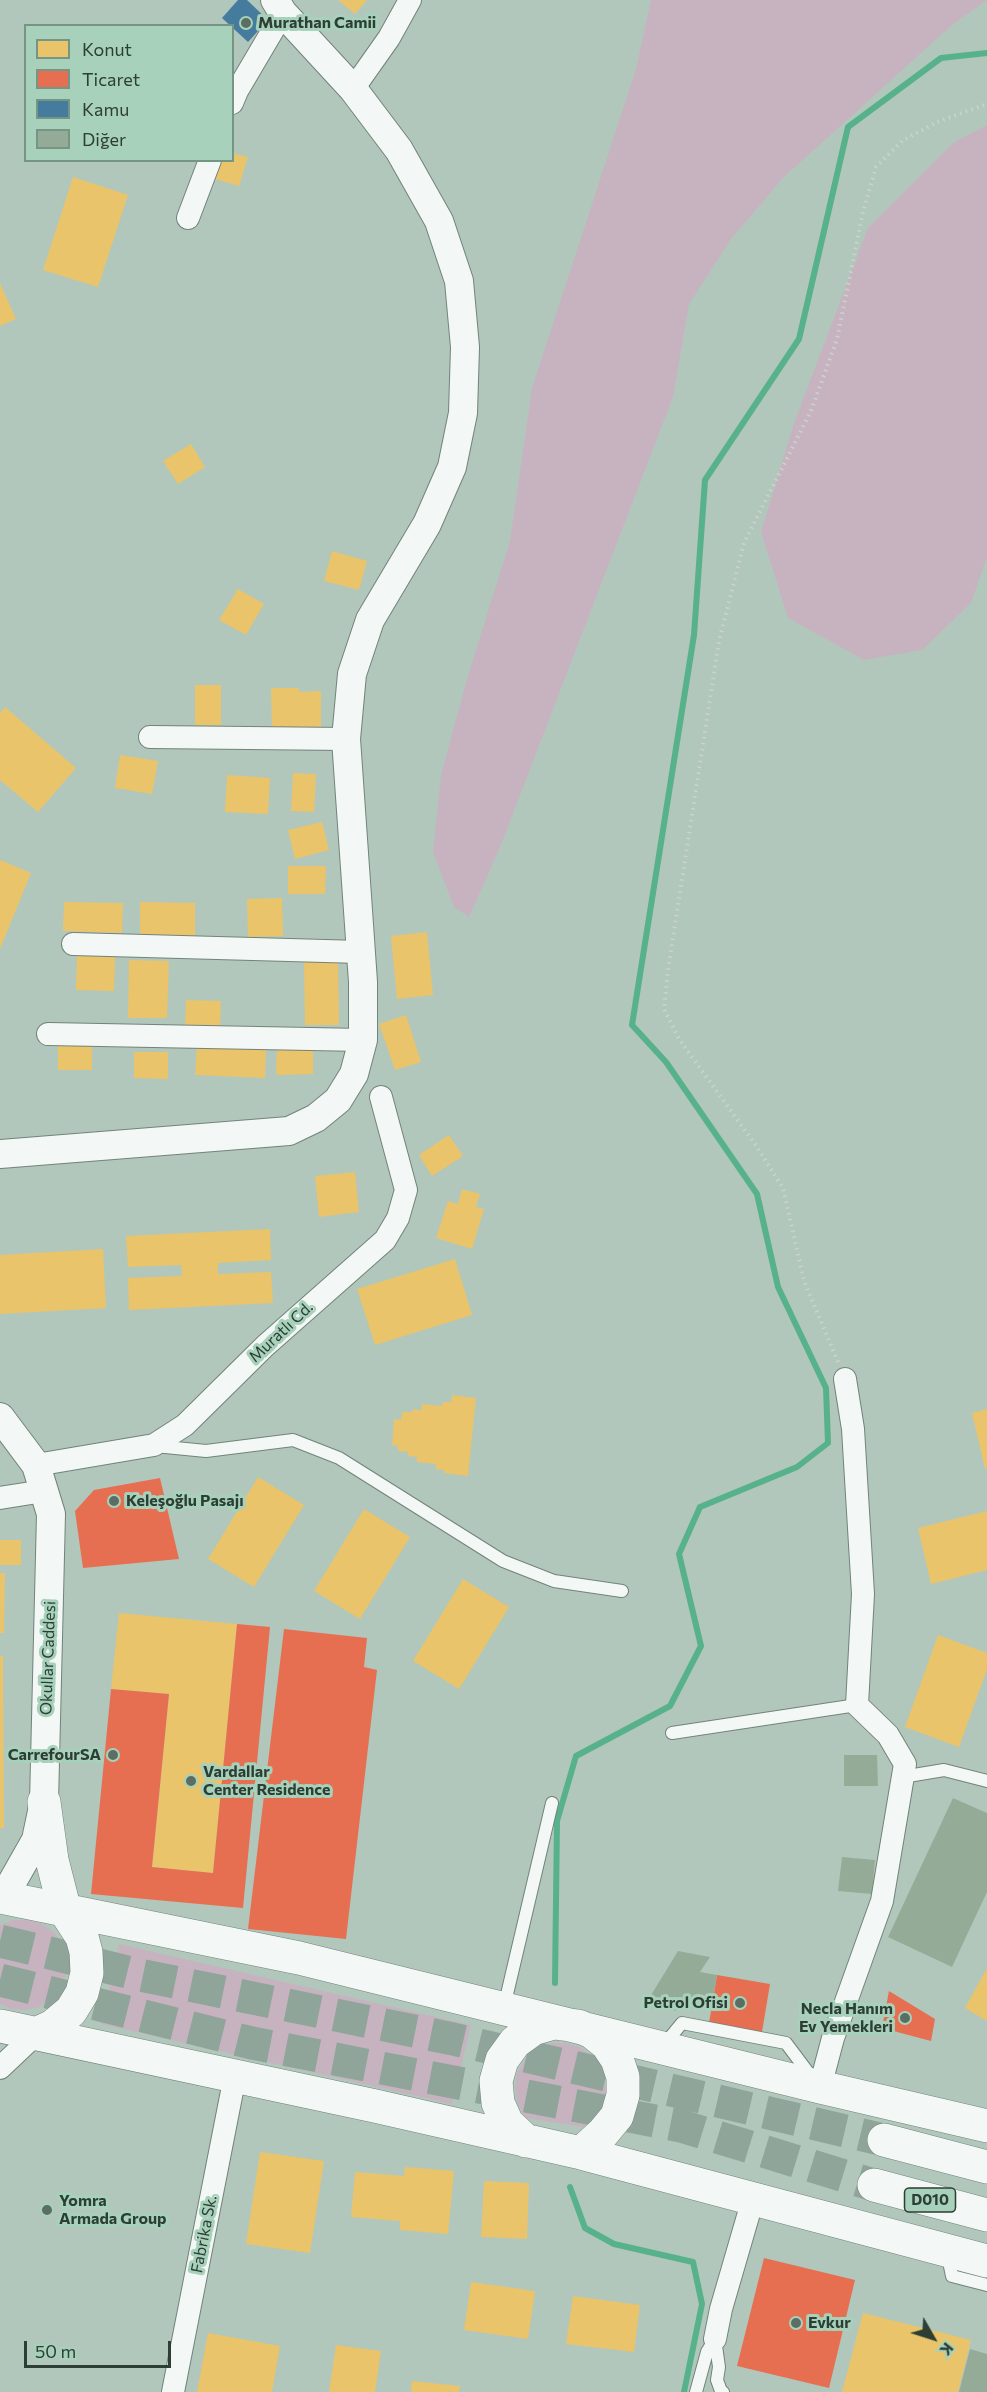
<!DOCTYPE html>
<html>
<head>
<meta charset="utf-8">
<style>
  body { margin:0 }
  #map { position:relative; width:987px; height:2392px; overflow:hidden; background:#b1c7bb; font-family:Commissioner,sans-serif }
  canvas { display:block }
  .legend { position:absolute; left:24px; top:24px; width:210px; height:138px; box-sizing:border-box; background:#a7d1ba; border:2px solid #769685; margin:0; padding:8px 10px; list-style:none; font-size:18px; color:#2d3e35 }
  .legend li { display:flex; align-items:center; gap:12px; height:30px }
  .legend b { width:30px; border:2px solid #769685 }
  .north { position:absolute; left:903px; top:2308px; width:60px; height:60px; -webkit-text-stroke:4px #a7d1ba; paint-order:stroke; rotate:129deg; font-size:16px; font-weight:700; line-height:24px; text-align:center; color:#2d3e35 }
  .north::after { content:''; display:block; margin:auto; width:21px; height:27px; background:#2d3e35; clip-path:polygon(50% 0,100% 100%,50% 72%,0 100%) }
  .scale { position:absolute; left:24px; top:2341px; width:147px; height:27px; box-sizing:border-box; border:3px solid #2d3e35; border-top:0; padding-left:8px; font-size:18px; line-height:21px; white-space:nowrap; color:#2d3e35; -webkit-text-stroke:4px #a7d1ba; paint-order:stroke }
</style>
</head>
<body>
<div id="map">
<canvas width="987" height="2392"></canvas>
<ul class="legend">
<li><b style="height:16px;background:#e9c46a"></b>Konut</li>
<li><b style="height:16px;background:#e76f51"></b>Ticaret</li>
<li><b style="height:16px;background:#457b9d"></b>Kamu</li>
<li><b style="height:16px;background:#94ac97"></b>Diğer</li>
</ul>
<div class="north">K</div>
<div class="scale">50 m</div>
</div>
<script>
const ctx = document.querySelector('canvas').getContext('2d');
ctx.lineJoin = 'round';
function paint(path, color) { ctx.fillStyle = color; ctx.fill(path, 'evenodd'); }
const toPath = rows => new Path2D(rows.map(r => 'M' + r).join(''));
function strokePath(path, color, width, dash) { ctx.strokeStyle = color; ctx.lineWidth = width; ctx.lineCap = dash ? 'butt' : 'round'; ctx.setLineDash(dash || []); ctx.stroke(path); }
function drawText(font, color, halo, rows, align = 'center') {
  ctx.font = font + ' Commissioner,sans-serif'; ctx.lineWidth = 6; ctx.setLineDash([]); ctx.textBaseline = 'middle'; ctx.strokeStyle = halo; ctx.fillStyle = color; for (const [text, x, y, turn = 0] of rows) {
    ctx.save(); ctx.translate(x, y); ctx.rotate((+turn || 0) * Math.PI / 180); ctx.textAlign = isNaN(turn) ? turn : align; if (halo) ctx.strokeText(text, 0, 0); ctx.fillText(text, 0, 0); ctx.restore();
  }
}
const green = toPath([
  [651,0,987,0,952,25,784,177,731,239,689,304,673,397,500,847,469,917,454,907,433,852,441,775,467,679,510,541,532,388,636,69],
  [987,125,987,556,971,603,922,650,864,660,788,618,761,532,793,426,868,228,953,143],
  [13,1920,28,1920,42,1924,54,1932,62,1944,67,1958,67,1972,62,1986,52,1998,40,2007,25,2010,10,2009,0,2004,0,1925],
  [119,1944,471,2025,452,2104,101,2024],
  [551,2043,566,2043,579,2047,590,2054,599,2064,604,2077,606,2090,603,2103,595,2117,583,2127,526,2118,518,2104,515,2089,517,2074,524,2060,536,2049]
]);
const homes = toPath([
  [338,0,367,0,355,14],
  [232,153,248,157,239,186,215,179,220,160,232,160],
  [73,177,128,195,98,287,43,270],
  [0,283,16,319,0,326],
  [191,444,205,467,178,484,163,461],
  [332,551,367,561,359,590,324,581],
  [238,589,264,604,246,635,219,620],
  [195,685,221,685,221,725,195,725],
  [271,688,299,688,299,692,321,691,321,728,272,728],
  [5,707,76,768,38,812,0,780,0,713],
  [120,755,158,761,152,794,115,788],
  [293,773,316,774,314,812,291,811],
  [227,775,270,778,268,814,225,812],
  [322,822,329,850,295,859,288,830],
  [0,860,31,873,0,949],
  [288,866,326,866,325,894,288,894],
  [282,898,283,936,248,937,247,899],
  [64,902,123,903,122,933,63,931],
  [140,902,195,903,195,937,140,936],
  [427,932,433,995,397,999,391,936],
  [77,955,115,956,114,991,76,990],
  [129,960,169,961,167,1018,128,1018],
  [304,962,338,962,339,1025,305,1025],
  [186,1000,221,1001,220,1029,185,1028],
  [406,1015,421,1062,395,1070,379,1024],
  [58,1044,92,1044,92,1070,58,1070],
  [277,1045,313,1045,313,1074,276,1075],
  [197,1046,266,1049,265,1078,195,1075],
  [134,1052,168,1052,168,1079,134,1078],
  [449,1135,463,1156,432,1176,419,1155],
  [355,1172,359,1212,319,1217,315,1176],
  [462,1189,480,1194,476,1207,484,1209,472,1249,436,1238,448,1201,458,1204],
  [270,1229,271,1260,218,1263,218,1274,271,1272,273,1303,129,1310,128,1278,182,1276,181,1265,128,1267,126,1236],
  [103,1249,106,1308,0,1314,0,1255],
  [455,1259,472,1315,375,1345,357,1289],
  [452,1395,476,1398,468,1476,444,1473,444,1470,436,1469,436,1464,417,1462,417,1457,408,1456,408,1452,398,1451,398,1446,392,1445,394,1419,401,1420,402,1412,412,1412,413,1409,422,1410,422,1404,442,1406,443,1402,451,1402],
  [987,1409,987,1468,985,1469,972,1413],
  [258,1477,304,1505,254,1587,208,1559],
  [364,1509,410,1537,360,1619,314,1591],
  [987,1511,987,1570,931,1584,918,1528],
  [0,1540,21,1540,21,1565,0,1565],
  [0,1573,5,1573,4,1633,0,1633],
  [463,1579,509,1607,459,1689,413,1661],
  [119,1613,237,1624,213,1873,152,1867,169,1694,111,1689],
  [938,1635,987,1653,987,1669,959,1747,905,1727],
  [0,1656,3,1656,4,1828,0,1828],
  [987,1968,987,2021,965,2008],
  [260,2152,324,2161,310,2253,246,2244],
  [405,2167,454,2171,448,2234,400,2230,400,2221,351,2217,355,2172,404,2176],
  [484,2181,529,2183,527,2239,481,2237],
  [471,2282,535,2291,528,2339,464,2330],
  [573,2296,640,2305,634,2352,566,2344],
  [863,2313,971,2340,958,2392,842,2392],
  [208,2333,280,2346,272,2392,197,2392],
  [336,2345,381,2351,375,2392,329,2392],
  [412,2381,460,2386,459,2392,411,2392]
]);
const shops = toPath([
  [160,1478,179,1559,83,1568,75,1511,94,1490],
  [237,1624,270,1627,243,1908,91,1894,111,1689,169,1694,152,1867,213,1873],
  [284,1629,367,1638,364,1667,377,1670,346,1939,248,1929],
  [717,1975,770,1984,762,2032,709,2023],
  [889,1991,935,2019,931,2041,882,2028],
  [764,2258,855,2280,829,2388,737,2366]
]);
const public = toPath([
  [238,0,247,0,268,20,248,42,222,18]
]);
const stream = toPath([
  [555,1983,557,1821,576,1756,670,1706,701,1646,679,1554,700,1507,797,1467,828,1443,826,1388,778,1287,757,1194,666,1062,632,1025,694,635,705,480,799,339,848,127,941,58,987,53],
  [570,2187,585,2228,614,2244,693,2262,702,2304,684,2392]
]);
const building = toPath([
  [844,1755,877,1755,878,1786,844,1786],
  [953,1798,987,1813,987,1892,952,1967,888,1937],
  [842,1857,875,1860,872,1894,838,1891],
  [678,1951,710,1957,700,1972,717,1975,711,2010,680,2004,676,2011,645,2005],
  [970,2349,987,2354,987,2392,959,2392]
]);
const trunkTunnel = toPath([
  [0,1941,140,1975,453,2039,884,2140],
  [0,1980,252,2043,681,2126,874,2185]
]);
const path = toPath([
  [838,1362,804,1281,783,1188,757,1147,679,1039,664,1009,668,970,719,641,744,543,811,411,837,339,863,212,876,167,902,141,937,122,987,104]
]);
const service = toPath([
  [155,1446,206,1451,293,1440,339,1458,503,1561,554,1581,622,1591],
  [672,1733,857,1705],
  [902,1777,944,1770,987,1781],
  [504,2007,552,1803],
  [663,2046,682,2023,786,2043,813,2079],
  [947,2252,952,2276,987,2285],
  [715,2339,719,2367,717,2380,721,2391,723,2392],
  [696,2392,707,2352,715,2339]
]);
const minor = toPath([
  [353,89,389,38,410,0],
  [232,103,237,91,283,13],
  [188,218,210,160],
  [150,737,346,739],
  [73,944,361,952],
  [48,1034,363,1040],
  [36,1465,154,1445,185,1425,265,1346,385,1240,398,1218,406,1190,381,1097],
  [0,1498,44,1491],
  [0,2068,36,2034],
  [820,2087,833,2038,882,1901,905,1764,888,1735,857,1705,863,1594,853,1429,845,1379],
  [715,2339,721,2309,753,2199],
  [173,2392,235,2076]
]);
const tertiary = toPath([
  [0,1154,289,1131,316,1118,338,1100,354,1074,363,1040,363,982,346,739,352,674,370,620,427,524,452,467,463,413,465,347,459,281,439,221,399,150,353,89,283,13,275,0],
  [0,1417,36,1465,51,1514,44,1802,36,1840,3,1898]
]);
const trunk = toPath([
  [0,1897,299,1958,820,2087,987,2126],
  [0,2026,375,2106,581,2153,987,2261],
  [36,2034,53,2026,71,2011,82,1993,87,1973,86,1952,82,1937,65,1911,52,1860,44,1802],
  [884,2140,987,2167],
  [526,2141,507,2123,498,2103,496,2081,502,2060,515,2042,533,2029,554,2023,578,2026,592,2032,607,2044,617,2059,623,2077,623,2095,617,2116,603,2133,581,2153],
  [874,2185,987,2215]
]);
const markers = [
  [246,23,6,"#5b6e64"],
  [114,1501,6,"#5b6e64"],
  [113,1755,6,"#5b6e64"],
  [191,1781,6,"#5b6e64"],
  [740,2003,6,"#5b6e64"],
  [905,2018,6,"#5b6e64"],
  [47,2210,6,"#5b6e64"],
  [796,2323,6,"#5b6e64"]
];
const shields = [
  [930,2200,51]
];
const shieldNames = [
  ["D010",930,2200]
];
const poiNames = [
  ["Murathan Camii",258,23],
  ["Keleşoğlu Pasajı",126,1501],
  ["CarrefourSA",101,1755,"right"],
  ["Vardallar",203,1772],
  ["Center Residence",203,1790],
  ["Petrol Ofisi",728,2003,"right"],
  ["Necla Hanım",893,2009,"right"],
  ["Ev Yemekleri",893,2027,"right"],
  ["Yomra",59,2201],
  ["Armada Group",59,2219],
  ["Evkur",808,2323]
];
const streetNames = [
  ["Muratlı Cd.",281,1332,-43],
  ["Okullar Caddesi",48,1658,-88],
  ["Fabrika Sk.",204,2234,-79]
];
paint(green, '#c7b3c0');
paint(homes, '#e9c46a');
paint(shops, '#e76f51');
paint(public, '#457b9d');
strokePath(stream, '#57b18b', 6);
paint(building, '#94ac97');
strokePath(trunkTunnel, '#90a59a', 33, [33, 16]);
strokePath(service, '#72837a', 14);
strokePath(minor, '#72837a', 24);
strokePath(tertiary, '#72837a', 30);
strokePath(trunk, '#72837a', 34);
strokePath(path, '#cbd3cf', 4, [1.5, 4.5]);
strokePath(service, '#f3f7f5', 12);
strokePath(minor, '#f3f7f5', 22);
strokePath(tertiary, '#f3f7f5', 28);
strokePath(trunk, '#f3f7f5', 33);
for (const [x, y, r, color] of markers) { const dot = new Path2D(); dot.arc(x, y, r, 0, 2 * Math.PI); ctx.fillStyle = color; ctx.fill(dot); strokePath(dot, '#a7d1ba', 2); }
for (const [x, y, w] of shields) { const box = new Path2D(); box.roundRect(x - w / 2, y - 12, w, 24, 4.5); ctx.fillStyle = '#a7d1ba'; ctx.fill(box); strokePath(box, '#2d3e35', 1.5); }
drawText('bold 15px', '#2d3e35', null, shieldNames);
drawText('bold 16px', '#2d3e35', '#a7d1ba', poiNames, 'left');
drawText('16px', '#2d3e35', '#a7d1ba', streetNames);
</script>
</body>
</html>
